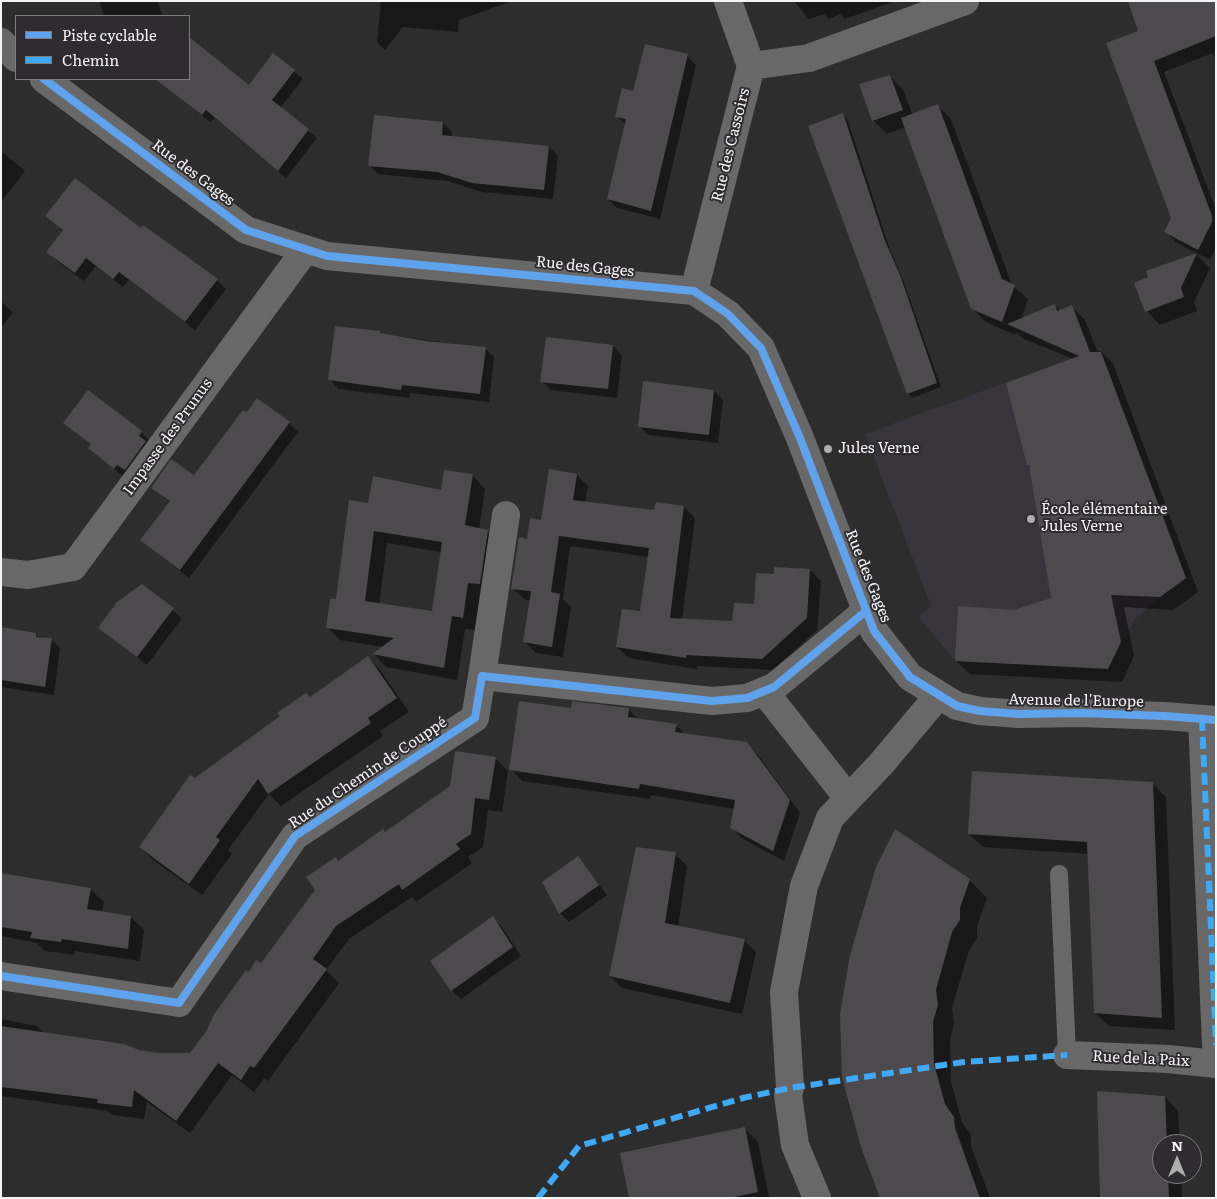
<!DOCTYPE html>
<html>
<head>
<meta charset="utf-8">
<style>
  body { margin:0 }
  #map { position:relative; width:1217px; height:1199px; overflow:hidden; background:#2e2d2e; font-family:Literata,serif }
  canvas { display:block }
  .frame { position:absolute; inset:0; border:2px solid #f4f3f5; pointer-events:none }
  .legend { position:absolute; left:15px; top:15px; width:175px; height:65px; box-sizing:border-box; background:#2e2c2f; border:1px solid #7d7c7e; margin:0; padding:6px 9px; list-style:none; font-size:15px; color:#f4f3f5 }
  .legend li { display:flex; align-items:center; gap:10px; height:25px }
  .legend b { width:25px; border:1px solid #7d7c7e }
  .north { position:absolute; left:1152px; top:1134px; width:50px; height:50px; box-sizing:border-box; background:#2e2c2f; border:1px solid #7d7c7e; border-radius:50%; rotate:0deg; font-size:14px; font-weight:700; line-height:20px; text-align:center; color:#f4f3f5 }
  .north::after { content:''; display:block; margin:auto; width:18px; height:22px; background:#afaeaf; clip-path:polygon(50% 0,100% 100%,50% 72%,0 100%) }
</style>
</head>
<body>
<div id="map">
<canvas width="1217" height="1199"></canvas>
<div class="frame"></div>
<ul class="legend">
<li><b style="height:6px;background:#60a3ed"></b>Piste cyclable</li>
<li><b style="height:6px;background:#3fa9f5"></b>Chemin</li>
</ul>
<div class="north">N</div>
</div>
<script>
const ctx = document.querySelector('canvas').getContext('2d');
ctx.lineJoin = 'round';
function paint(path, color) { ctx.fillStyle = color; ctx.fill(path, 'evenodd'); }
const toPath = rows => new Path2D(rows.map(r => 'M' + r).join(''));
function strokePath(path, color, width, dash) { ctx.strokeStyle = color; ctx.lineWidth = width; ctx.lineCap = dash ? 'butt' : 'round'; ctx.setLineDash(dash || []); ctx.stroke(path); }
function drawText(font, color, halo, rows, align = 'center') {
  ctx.font = font + ' Literata,serif'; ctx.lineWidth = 4; ctx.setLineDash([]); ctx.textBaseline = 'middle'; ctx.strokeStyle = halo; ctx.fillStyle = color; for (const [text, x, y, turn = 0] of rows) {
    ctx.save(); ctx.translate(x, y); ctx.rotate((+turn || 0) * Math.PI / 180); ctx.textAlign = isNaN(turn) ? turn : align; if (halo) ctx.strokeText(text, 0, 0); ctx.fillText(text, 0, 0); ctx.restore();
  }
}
const built = toPath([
  [1100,348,1187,580,1160,597,1135,619,1114,653,1108,669,955,661,918,616,931,606,865,434]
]);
const shadow = toPath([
  [99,1,157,1,163,16,104,16],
  [381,1,512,1,459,20,458,32,403,27,385,50,377,42],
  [794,1,895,1,845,19,840,14,829,19,824,14,809,19],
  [1216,1,1216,61,1213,53,1164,72,1216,210,1216,247,1210,260,1177,243,1166,232,1172,218,1107,44],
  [189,39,249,86,273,54,303,79,280,108,317,138,286,178,215,118,210,122,156,79,189,79],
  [687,56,696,65,660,219,617,208,608,199,626,125,617,116,634,93],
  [890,76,903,90,913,115,938,106,951,119,1012,285,1028,299,1021,320,1055,306,1061,311,1072,307,1085,320,1097,350,1099,350,1113,363,1198,592,1173,610,1124,607,1134,656,1122,682,970,674,956,661,1014,611,1052,598,1031,468,1028,465,1073,359,1022,338,1016,332,1015,335,986,322,972,308,906,127,887,134,873,120],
  [842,114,847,118,889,247,903,280,941,387,912,398,908,393],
  [443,123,452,132,451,137,549,147,558,156,553,199,482,192,447,181,378,174,369,165],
  [1,151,25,171,1,202],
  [47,216,141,230,143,227,217,280,226,289,195,330,129,280,123,287,96,266,84,281,57,261,48,252,63,231],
  [1197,255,1210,268,1194,302,1197,311,1160,325,1147,311,1150,278,1148,272],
  [1,302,13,312,1,328],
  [379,332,382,334,485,348,494,357,489,402,410,393,410,398,339,389,330,380],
  [613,346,622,355,617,398,551,390,542,381],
  [714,391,723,400,718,443,649,435,640,427],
  [65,423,141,432,150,441,124,477,99,457,90,448,92,445],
  [289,423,298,432,189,578,142,540,170,502,152,488,195,477],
  [472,475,485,489,479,530,487,531,501,545,476,630,465,629,457,680,386,667,374,654,383,647,340,640,327,627,370,505,442,491],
  [387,543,442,552,433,612,379,605],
  [577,475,588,486,585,503,656,512,684,507,695,518,682,620,733,622,755,606,776,575,810,570,821,581,817,630,773,670,697,666,697,669,629,658,617,647,641,612,649,557,570,546,563,599,571,607,563,657,536,653,524,641,531,601,524,599,512,588,528,540],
  [142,585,182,618,147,665,100,628],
  [1,628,51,639,60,648,54,695,1,687],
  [368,658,381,671,409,712,380,731,383,736,281,806,269,794,228,850,232,854,202,895,153,860,140,847,195,780,281,717],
  [628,709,639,720,676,725,686,735,746,743,758,755,800,813,784,861,743,839,731,827,735,809,651,795,650,799,522,781,511,769,572,710],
  [495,758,508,771,502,812,488,810,483,847,468,857,472,863,416,902,412,897,349,939,326,970,339,983,268,1081,264,1078,254,1092,232,1075,190,1133,147,1102,144,1119,112,1115,107,1111,1,1096,1,1019,37,1026,46,1035,158,1054,191,1054,249,974,261,965,317,890,336,858,339,862,386,833],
  [1152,783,1166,797,1175,1030,1109,1026,1095,1013,1089,854,983,847,969,834],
  [675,854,687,866,678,927,744,940,756,952,742,1014,622,988,610,976],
  [578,858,607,895,569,922,560,913,544,882],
  [1,874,91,890,104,902,102,912,131,917,144,930,140,961,75,951,74,955,45,951,37,943,1,936],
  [969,880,987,898,977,926,977,938,969,950,952,1008,954,1023,950,1040,951,1082,962,1122,971,1135,971,1146,990,1198,881,1198,862,1147],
  [493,918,502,927,521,956,461,999,452,990],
  [1165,1097,1178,1111,1180,1144,1162,1144,1162,1174,1181,1174,1182,1198,1102,1198],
  [745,1129,758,1142,769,1198,631,1198]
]);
const building = toPath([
  [1128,1,1216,1,1216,36,1154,61,1212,216,1212,222,1198,250,1164,232,1171,218,1106,43,1138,31],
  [189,37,249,85,273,53,295,70,272,100,309,129,278,171,206,110,202,115,155,79,189,79],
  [645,44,688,54,651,211,607,199,626,119,615,117,622,88,633,91],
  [890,75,903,110,872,121,859,84],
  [938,104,1002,279,1015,285,1002,322,971,309,901,118],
  [843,113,885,241,900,275,937,383,907,394,808,126],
  [374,115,443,122,442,135,549,146,544,190,472,183,437,172,368,166],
  [75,178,141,228,143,225,218,279,185,322,119,272,113,279,86,258,75,273,46,252,63,230,45,216],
  [1197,253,1181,288,1184,297,1145,312,1134,283,1148,277,1146,271],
  [1055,304,1057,311,1072,305,1090,352,1101,352,1186,578,1160,597,1111,595,1121,642,1108,669,955,661,958,606,1014,610,1051,598,1029,465,1027,465,1006,383,1079,356,1007,324],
  [335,326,380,331,380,333,426,341,486,347,480,394,402,385,401,390,328,380],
  [546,337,613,345,608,389,540,382],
  [643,381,714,390,709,435,638,427],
  [88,390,142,431,139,436,146,441,125,470,117,465,114,469,88,448,91,444,63,423],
  [257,398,290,422,180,570,140,540,170,501,151,488,171,459,194,475,243,410,247,412],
  [549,469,577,474,573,500,654,510,656,502,684,506,670,618,732,621,734,603,754,604,756,573,774,574,774,567,810,569,807,618,762,659,686,655,686,658,616,647,622,609,640,611,649,548,559,536,551,592,560,594,552,647,523,642,531,591,511,589,519,537,527,539,530,518,541,520],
  [444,470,473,474,465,525,488,530,480,584,468,583,463,618,452,616,444,668,372,654,394,638,326,628,330,599,336,599,349,500,368,503,373,476,441,490],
  [374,531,442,542,432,611,365,601],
  [142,584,174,608,137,657,98,628,117,602],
  [1,627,36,633,36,637,52,638,45,687,1,680],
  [368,656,397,698,368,718,371,723,268,794,258,779,216,837,220,840,189,884,139,847,190,775,195,778,280,716,277,713,306,693,310,697],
  [519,701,571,708,572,701,629,708,628,717,677,724,675,732,747,742,790,800,773,851,730,828,735,800,640,784,639,789,509,770],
  [455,751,496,757,489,800,475,798,471,834,456,844,460,849,402,890,399,884,336,926,313,959,327,969,254,1068,250,1066,241,1080,218,1063,176,1121,134,1090,132,1107,97,1103,98,1099,1,1087,1,1026,124,1044,139,1050,158,1053,190,1053,207,1030,213,1016,246,970,249,972,256,960,261,963,315,890,306,877,336,857,338,861,383,829,385,832,450,786],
  [972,771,1153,782,1162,1018,1094,1013,1087,842,968,834],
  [895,829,970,879,960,908,960,920,952,932,936,990,938,1005,933,1022,934,1064,945,1104,954,1117,955,1128,980,1198,880,1198,861,1147,842,1077,840,1014,850,955,876,867],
  [636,847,676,852,665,923,745,939,730,1003,609,976],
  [578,856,599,885,559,914,542,882],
  [1,873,91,888,87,909,131,916,128,949,62,939,61,942,30,938,32,932,1,927],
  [493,916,513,947,451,991,430,961],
  [1097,1091,1165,1096,1167,1144,1162,1144,1162,1174,1168,1174,1169,1198,1100,1198],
  [745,1127,758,1192,730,1198,629,1198,620,1153]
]);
const lane = toPath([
  [1059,874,1067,1055]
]);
const street = toPath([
  [1,42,16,58],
  [751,66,809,58,965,1],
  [44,79,246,230,327,256,694,291,728,314,761,348,800,438,874,631,910,677,957,706,980,711,1019,714,1081,713,1164,716,1216,720],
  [694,291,751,66,728,1],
  [1,572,28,575,73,567,306,249],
  [482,676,506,515],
  [764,691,848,798],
  [1202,719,1216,1045],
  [1,976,179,1003,295,836,475,718,482,676,712,701,747,698,774,687,866,611],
  [1067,1055,1168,1059,1216,1064],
  [817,1198,795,1145,788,1095,790,1088,784,992,804,886,830,818,881,764,938,696]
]);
const quiet = toPath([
  [1202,719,1216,1045],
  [538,1198,579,1146,743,1098,790,1088,964,1062,1067,1055]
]);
const cycleway = toPath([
  [44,79,246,230,327,256,694,291,728,314,761,348,800,438,874,631,910,677,957,706,980,711,1019,714,1081,713,1164,716,1216,720],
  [1,976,179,1003,295,836,475,718,482,676,712,701,747,698,774,687,866,611]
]);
const markers = [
  [828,449,5,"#afaeaf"],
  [1031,519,5,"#afaeaf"]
];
const streetNames = [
  ["Rue des Cassoirs",731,145,-76],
  ["Rue des Gages",193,173,37],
  ["Rue des Gages",585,267,6],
  ["Impasse des Prunus",168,437,-54],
  ["Rue des Gages",868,576,68],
  ["Avenue de l'Europe",1076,701,1],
  ["Rue du Chemin de Couppé",368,773,-34],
  ["Rue de la Paix",1141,1059,3]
];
const poiNames = [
  ["Jules Verne",838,449],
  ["École élémentaire",1041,510],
  ["Jules Verne",1041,527]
];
paint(built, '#38343b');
paint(shadow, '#0007');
paint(building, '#4d4a4e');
strokePath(lane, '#696868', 18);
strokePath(street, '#696868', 28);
strokePath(quiet, '#3fa9f5', 6, [12, 6]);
strokePath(cycleway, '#60a3ed', 8);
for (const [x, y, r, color] of markers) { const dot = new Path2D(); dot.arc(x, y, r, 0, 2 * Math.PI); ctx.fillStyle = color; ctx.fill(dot); strokePath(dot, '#2e2c2f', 2); }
drawText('15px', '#f4f3f5', '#2e2c2f', streetNames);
drawText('15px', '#f4f3f5', '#2e2c2f', poiNames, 'left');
</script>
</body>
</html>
